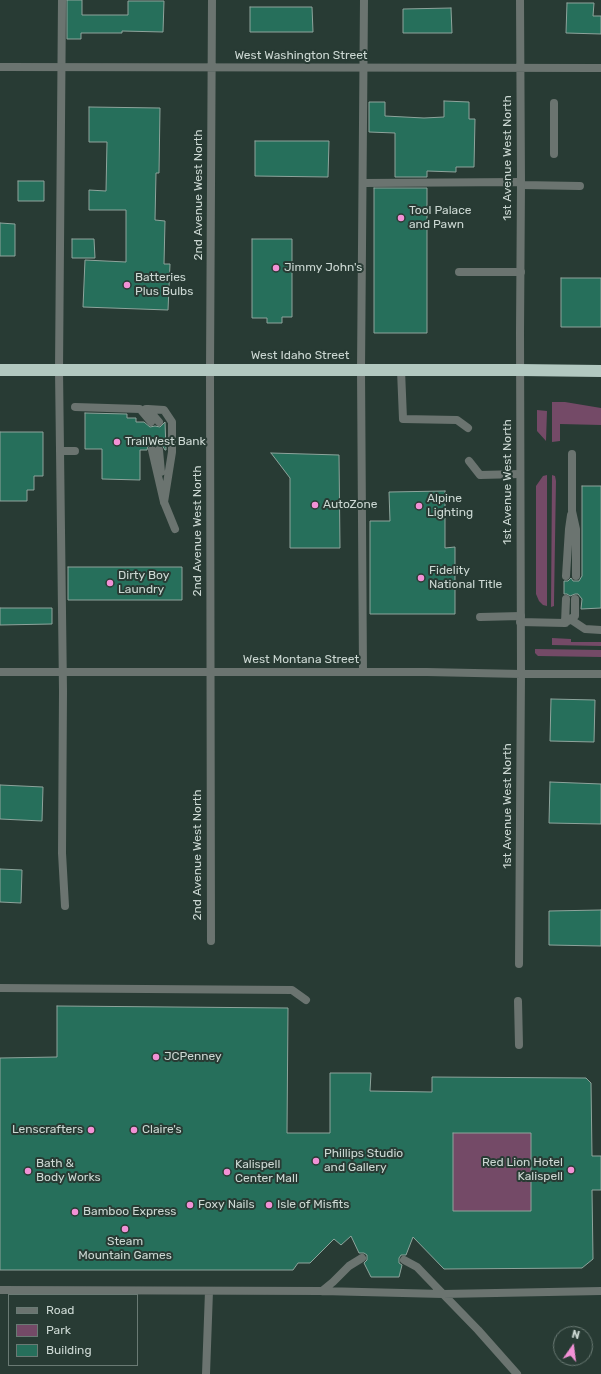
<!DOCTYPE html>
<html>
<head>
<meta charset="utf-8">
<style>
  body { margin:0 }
  #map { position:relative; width:601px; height:1374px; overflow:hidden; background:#283b34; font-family:Rubik,sans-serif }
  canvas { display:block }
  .legend { position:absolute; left:8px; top:1294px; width:130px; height:72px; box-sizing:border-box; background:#283b34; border:1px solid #6a7a74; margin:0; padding:5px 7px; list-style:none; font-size:12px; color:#ccd8d3 }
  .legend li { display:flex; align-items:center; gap:8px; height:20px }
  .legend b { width:20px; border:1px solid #6a7a74 }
  .north { position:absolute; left:553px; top:1326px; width:40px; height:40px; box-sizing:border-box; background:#283b34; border:1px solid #6a7a74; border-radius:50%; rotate:14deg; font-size:11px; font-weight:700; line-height:16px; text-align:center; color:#ccd8d3 }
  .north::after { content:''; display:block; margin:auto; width:14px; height:18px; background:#f291d6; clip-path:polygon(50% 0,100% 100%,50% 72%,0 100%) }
</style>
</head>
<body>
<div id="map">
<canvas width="601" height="1374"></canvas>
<ul class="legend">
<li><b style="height:5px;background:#6b7470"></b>Road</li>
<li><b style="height:11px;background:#744a67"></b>Park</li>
<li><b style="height:11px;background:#266f5b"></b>Building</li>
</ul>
<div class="north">N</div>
</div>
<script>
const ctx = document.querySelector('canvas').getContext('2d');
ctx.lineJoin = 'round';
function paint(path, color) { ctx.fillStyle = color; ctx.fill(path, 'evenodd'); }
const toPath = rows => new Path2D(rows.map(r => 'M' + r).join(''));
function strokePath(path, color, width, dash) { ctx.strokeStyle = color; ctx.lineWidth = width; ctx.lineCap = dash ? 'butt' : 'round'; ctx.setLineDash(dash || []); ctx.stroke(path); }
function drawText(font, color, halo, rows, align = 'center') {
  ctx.font = font + ' Rubik,sans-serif'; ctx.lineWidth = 4; ctx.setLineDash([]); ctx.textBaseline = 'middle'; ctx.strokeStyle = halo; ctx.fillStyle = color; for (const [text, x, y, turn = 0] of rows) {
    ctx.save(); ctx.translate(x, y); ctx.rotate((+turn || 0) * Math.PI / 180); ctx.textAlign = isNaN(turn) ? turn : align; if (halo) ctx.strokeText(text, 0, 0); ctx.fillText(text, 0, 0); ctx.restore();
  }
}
const green = toPath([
  [552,402,565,402,601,408,601,425,560,424,560,441,552,442],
  [537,410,547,411,546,441,537,431],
  [547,475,547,606,543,605,539,601,536,594,536,486,543,476],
  [552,475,555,476,556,481,554,602,554,606,551,607],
  [552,638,571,639,571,642,601,642,601,646,552,645],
  [535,649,601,650,601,657,538,656,535,653],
  [453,1133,531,1133,531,1211,453,1211]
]);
const building = toPath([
  [67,0,82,0,82,15,128,15,128,1,164,1,163,32,122,31,122,33,81,33,81,39,67,39,67,0],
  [567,3,594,3,593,16,601,16,601,34,566,33,567,3],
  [250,7,312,7,313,32,250,32,250,7],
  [451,8,452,33,403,33,403,9,451,8],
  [444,101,469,102,469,119,475,119,474,167,456,167,456,172,427,171,427,177,395,177,395,133,369,132,369,102,385,102,385,116,424,118,444,117,444,101],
  [89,107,160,108,159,173,156,173,155,220,165,221,164,264,170,264,168,310,83,307,85,260,126,262,126,210,89,210,89,190,106,191,107,142,89,142,89,107],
  [255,141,329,141,328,177,255,176,255,141],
  [18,181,44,181,44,201,18,201,18,181],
  [374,188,427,188,427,333,374,333,374,188],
  [0,223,15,224,15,256,0,256,0,223],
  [72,239,94,239,95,258,72,258,72,239],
  [252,239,292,239,292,317,282,317,282,323,267,323,267,318,252,318,252,239],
  [561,278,601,278,601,327,561,327,561,278],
  [85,413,127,414,127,418,136,418,136,422,144,422,150,427,155,426,160,427,165,422,166,450,165,450,162,445,159,445,155,446,150,445,148,446,147,450,140,450,140,480,102,479,102,449,85,449,85,413],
  [0,432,43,432,43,476,34,476,34,490,27,490,27,501,0,501,0,432],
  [271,453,339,455,340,548,290,548,290,478,271,453],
  [582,486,601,486,601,608,581,609,582,599,578,594,575,594,570,596,567,594,564,594,564,581,568,581,571,578,573,581,579,581,582,576,582,486],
  [445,491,445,548,455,547,455,614,370,614,370,521,390,521,389,492,445,491],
  [68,567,182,567,182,600,68,600,68,567],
  [0,608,52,608,52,624,0,625,0,608],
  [551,699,595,700,594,742,550,741,551,699],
  [550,782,601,784,601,824,549,823,550,782],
  [0,785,43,787,42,821,0,819,0,785],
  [0,869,22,870,21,903,0,902,0,869],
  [601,910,601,946,549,945,549,911,601,910],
  [57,1006,288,1008,287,1133,330,1133,330,1073,371,1073,370,1091,432,1092,432,1077,586,1078,591,1083,592,1156,601,1156,601,1190,592,1190,593,1259,582,1268,444,1269,413,1237,406,1255,401,1255,399,1258,399,1263,402,1265,399,1277,371,1277,364,1263,367,1260,367,1255,364,1253,359,1253,351,1236,341,1245,334,1239,310,1263,298,1263,293,1270,0,1270,0,1058,57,1057,57,1006],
  [453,1133,531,1133,531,1211,453,1211,453,1133]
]);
const lane = toPath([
  [62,0,59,370,63,691,62,853,65,906],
  [554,103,554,154],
  [363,183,521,182],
  [521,185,580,186],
  [459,272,521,272],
  [401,370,403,419,457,420,468,428],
  [75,407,140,409,151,422],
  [146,409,148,409,159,422],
  [148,409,164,410,172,422,172,452,164,502],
  [152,450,164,502,175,529],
  [159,450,161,472],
  [60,451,75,451],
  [572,454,572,511,576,529,576,576],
  [469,461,480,475,520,474],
  [566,576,569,529,571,515],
  [480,617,521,616],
  [570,619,585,629,601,630],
  [520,622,565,623,575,616,575,599],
  [565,623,566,599],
  [363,672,361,370,364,0],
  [0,988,292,990,306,1000],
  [518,1001,519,1045],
  [404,1260,417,1267,443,1294,478,1330,517,1374],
  [0,1290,322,1291,443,1294,601,1291],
  [322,1291,333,1282,349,1266,362,1258],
  [206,1374,209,1291]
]);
const street = toPath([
  [0,67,601,68],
  [0,672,427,672,521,674,601,674],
  [211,941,210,371,212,0],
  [519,964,521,674,520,333,521,182,520,0]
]);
const highway = toPath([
  [0,370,520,370,601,371]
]);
const markers = [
  [401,218,4,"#f291d6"],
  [276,268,4,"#f291d6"],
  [127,285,4,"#f291d6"],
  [117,442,4,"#f291d6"],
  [315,505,4,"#f291d6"],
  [419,506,4,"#f291d6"],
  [421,578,4,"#f291d6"],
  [110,583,4,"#f291d6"],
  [156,1057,4,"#f291d6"],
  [91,1130,4,"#f291d6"],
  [134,1130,4,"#f291d6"],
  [316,1161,4,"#f291d6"],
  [571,1170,4,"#f291d6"],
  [28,1171,4,"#f291d6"],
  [227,1172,4,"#f291d6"],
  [190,1205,4,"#f291d6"],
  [269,1205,4,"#f291d6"],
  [75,1212,4,"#f291d6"],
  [125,1229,4,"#f291d6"]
];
const streetNames = [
  ["West Washington Street",301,56],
  ["1st Avenue West North",508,158,-90],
  ["2nd Avenue West North",199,195,-90],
  ["West Idaho Street",300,356],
  ["1st Avenue West North",508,482,-90],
  ["2nd Avenue West North",198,531,-90],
  ["West Montana Street",301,660],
  ["1st Avenue West North",508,806,-90],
  ["2nd Avenue West North",198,855,-90]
];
const poiNames = [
  ["Tool Palace",409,211],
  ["and Pawn",409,225],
  ["Jimmy John's",284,268],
  ["Batteries",135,278],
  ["Plus Bulbs",135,292],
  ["TrailWest Bank",125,442],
  ["Alpine",427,499],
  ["Lighting",427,513],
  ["AutoZone",323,505],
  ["Fidelity",429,571],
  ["National Title",429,585],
  ["Dirty Boy",118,576],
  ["Laundry",118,590],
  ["JCPenney",164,1057],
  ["Lenscrafters",83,1130,"right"],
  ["Claire's",142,1130],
  ["Phillips Studio",324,1154],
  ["and Gallery",324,1168],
  ["Red Lion Hotel",563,1163,"right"],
  ["Kalispell",563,1177,"right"],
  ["Bath &",36,1164],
  ["Body Works",36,1178],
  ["Kalispell",235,1165],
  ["Center Mall",235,1179],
  ["Foxy Nails",198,1205],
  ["Isle of Misfits",277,1205],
  ["Bamboo Express",83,1212],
  ["Steam",125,1242,"center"],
  ["Mountain Games",125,1256,"center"]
];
paint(green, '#744a67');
paint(building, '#266f5b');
strokePath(building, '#8ea49c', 1);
strokePath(lane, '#6b7470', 8);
strokePath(street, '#6b7470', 8);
strokePath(highway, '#b2c8c0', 12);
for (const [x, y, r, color] of markers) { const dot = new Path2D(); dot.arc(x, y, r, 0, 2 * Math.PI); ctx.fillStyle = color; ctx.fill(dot); strokePath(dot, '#283b34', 1.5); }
drawText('12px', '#ccd8d3', '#283b34', streetNames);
drawText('12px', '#ccd8d3', '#283b34', poiNames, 'left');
</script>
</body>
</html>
